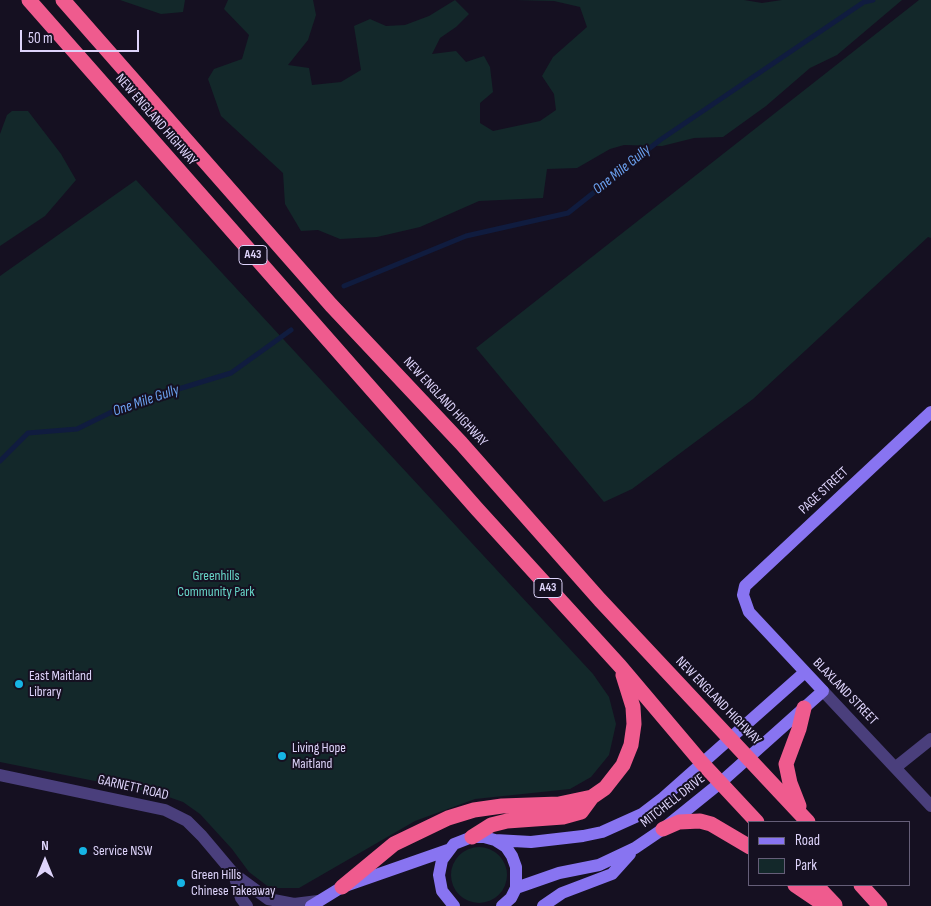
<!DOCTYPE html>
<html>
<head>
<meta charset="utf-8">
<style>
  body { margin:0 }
  #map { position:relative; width:931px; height:906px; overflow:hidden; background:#151021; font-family:"Sofia Sans Condensed",sans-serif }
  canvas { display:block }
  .legend { position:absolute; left:748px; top:821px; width:162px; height:65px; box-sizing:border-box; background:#151021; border:1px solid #655e78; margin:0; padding:6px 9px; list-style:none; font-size:15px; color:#ded4fb }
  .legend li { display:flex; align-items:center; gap:10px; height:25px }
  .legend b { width:25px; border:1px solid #655e78 }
  .north { position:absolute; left:20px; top:836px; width:50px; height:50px; -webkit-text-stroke:4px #151021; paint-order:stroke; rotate:0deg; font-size:14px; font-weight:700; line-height:20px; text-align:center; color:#ded4fb }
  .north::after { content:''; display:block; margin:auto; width:18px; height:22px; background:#ded4fb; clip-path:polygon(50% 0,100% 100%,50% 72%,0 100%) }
  .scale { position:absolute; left:20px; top:30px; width:119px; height:22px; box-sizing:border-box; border:2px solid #ded4fb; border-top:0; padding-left:6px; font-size:15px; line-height:18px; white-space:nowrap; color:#ded4fb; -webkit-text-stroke:4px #151021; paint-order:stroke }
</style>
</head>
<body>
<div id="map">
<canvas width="931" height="906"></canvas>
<ul class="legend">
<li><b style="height:6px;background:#8874f1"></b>Road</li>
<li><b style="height:14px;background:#13282a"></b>Park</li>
</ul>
<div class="north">N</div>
<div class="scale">50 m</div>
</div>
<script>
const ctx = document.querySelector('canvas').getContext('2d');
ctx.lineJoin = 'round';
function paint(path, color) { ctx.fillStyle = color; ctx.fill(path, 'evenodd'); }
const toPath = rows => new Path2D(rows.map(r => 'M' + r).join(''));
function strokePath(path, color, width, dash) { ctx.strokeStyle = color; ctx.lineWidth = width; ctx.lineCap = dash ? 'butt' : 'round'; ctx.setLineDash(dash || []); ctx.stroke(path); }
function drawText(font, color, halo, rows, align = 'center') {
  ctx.font = font + ' "Sofia Sans Condensed",sans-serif'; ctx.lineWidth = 4; ctx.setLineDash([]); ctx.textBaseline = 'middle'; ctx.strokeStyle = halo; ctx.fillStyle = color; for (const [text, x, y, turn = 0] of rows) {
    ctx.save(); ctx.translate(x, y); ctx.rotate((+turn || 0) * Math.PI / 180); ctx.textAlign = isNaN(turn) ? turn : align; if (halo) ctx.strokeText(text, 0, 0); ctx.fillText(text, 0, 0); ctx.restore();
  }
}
const green = toPath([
  [120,0,185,0,183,12,161,14],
  [228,0,313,0,316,15,308,40,288,65,309,68,312,85,341,82,361,70,354,26,370,19,386,26,405,25,429,16,455,0,469,14,456,27,440,38,432,54,456,51,466,62,484,56,490,67,493,92,480,103,480,123,493,131,540,121,556,110,554,94,542,76,553,57,587,27,580,7,554,1,515,0,744,0,762,3,782,0,902,0,837,55,810,68,766,106,723,137,694,138,662,146,624,145,610,149,577,168,547,169,543,198,479,201,420,227,377,237,340,239,318,230,301,231,285,204,283,173,221,116,208,79,214,69,242,59,249,35,224,9],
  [919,0,931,0,931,238,928,237,753,399,632,489,604,502,476,348],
  [12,111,28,111,61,154,76,180,45,216,0,246,0,134,7,115],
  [136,180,593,674,609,697,616,724,609,755,591,777,570,789,475,799,415,821,299,888,270,888,249,872,232,849,200,814,183,802,160,794,0,762,0,276],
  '451 875a28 28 0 1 1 56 0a28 28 0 1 1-56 0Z'
]);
const stream = toPath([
  [344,286,466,236,568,213,660,140,864,2,873,0],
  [0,461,28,433,77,429,126,405,231,373,291,330]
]);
const street = toPath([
  [823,691,931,806],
  [896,767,931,739],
  [0,775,165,810,187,821,202,836,234,874,268,899,294,904,318,901],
  [234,874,241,898,247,906]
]);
const secondary = toPath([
  [495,840,531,842,583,836,602,832,642,814,663,798,805,672],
  [516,888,559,873,599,865,635,848,663,829,720,783,823,691,749,612,743,595,745,586,931,412],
  [311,906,342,887,448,850],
  [454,906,442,891,439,875,442,860,454,844,472,837,484,837,495,840,506,847,512,856,516,867,516,888,511,898,502,906],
  [543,906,562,893,612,874,630,854]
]);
const highway = toPath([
  [29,0,477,509,620,666,702,763,757,822],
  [63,0,331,305,461,443,600,600,808,822],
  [799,806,790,783,786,764,799,729,804,708],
  [663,829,679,822,700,821,711,824,750,847],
  [472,837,491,825,507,821,563,817,581,812,592,797,605,788,623,765,631,745,634,724,633,707,623,675],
  [795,885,826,906],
  [816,885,835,905],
  [861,885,880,906],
  [342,887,394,844,448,818,474,810,502,806,559,804,592,797]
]);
const markers = [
  [19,684,5,"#16b4e4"],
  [282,756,5,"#16b4e4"],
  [83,851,5,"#16b4e4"],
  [181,883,5,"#16b4e4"]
];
const shields = [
  [253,255,28],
  [548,588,28]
];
const shieldNames = [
  ["A43",253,255],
  ["A43",548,588]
];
const streetNames = [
  ["NEW ENGLAND HIGHWAY",156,120,49],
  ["NEW ENGLAND HIGHWAY",445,402,47],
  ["PAGE STREET",824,491,-43],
  ["BLAXLAND STREET",845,692,46],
  ["NEW ENGLAND HIGHWAY",718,701,46],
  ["GARNETT ROAD",133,788,13],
  ["MITCHELL DRIVE",673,801,-38]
];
const parkNames = [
  ["Greenhills",216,576],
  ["Community Park",216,592]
];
const poiNames = [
  ["East Maitland",29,676],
  ["Library",29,692],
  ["Living Hope",292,748],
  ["Maitland",292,764],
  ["Service NSW",93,851],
  ["Green Hills",191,875],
  ["Chinese Takeaway",191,891]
];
const waterNames = [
  ["One Mile Gully",622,170,-39],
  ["One Mile Gully",146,401,-19]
];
paint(green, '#13282a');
strokePath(stream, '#101c3f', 5);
strokePath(street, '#4a3f7c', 12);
strokePath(secondary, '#8874f1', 12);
strokePath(highway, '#ef5b8e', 15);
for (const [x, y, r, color] of markers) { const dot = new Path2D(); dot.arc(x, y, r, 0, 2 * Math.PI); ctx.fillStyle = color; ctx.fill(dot); strokePath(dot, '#151021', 2); }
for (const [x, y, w] of shields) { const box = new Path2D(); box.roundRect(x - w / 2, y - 9.5, w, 19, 4); ctx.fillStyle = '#151021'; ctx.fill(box); strokePath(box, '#ded4fb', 1); }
drawText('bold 12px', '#ded4fb', null, shieldNames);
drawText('14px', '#ded4fb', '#151021', streetNames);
drawText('14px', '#67d4c7', '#151021', parkNames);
drawText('14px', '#ded4fb', '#151021', poiNames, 'left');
drawText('italic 15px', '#6ca2f1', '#151021', waterNames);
</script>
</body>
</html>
